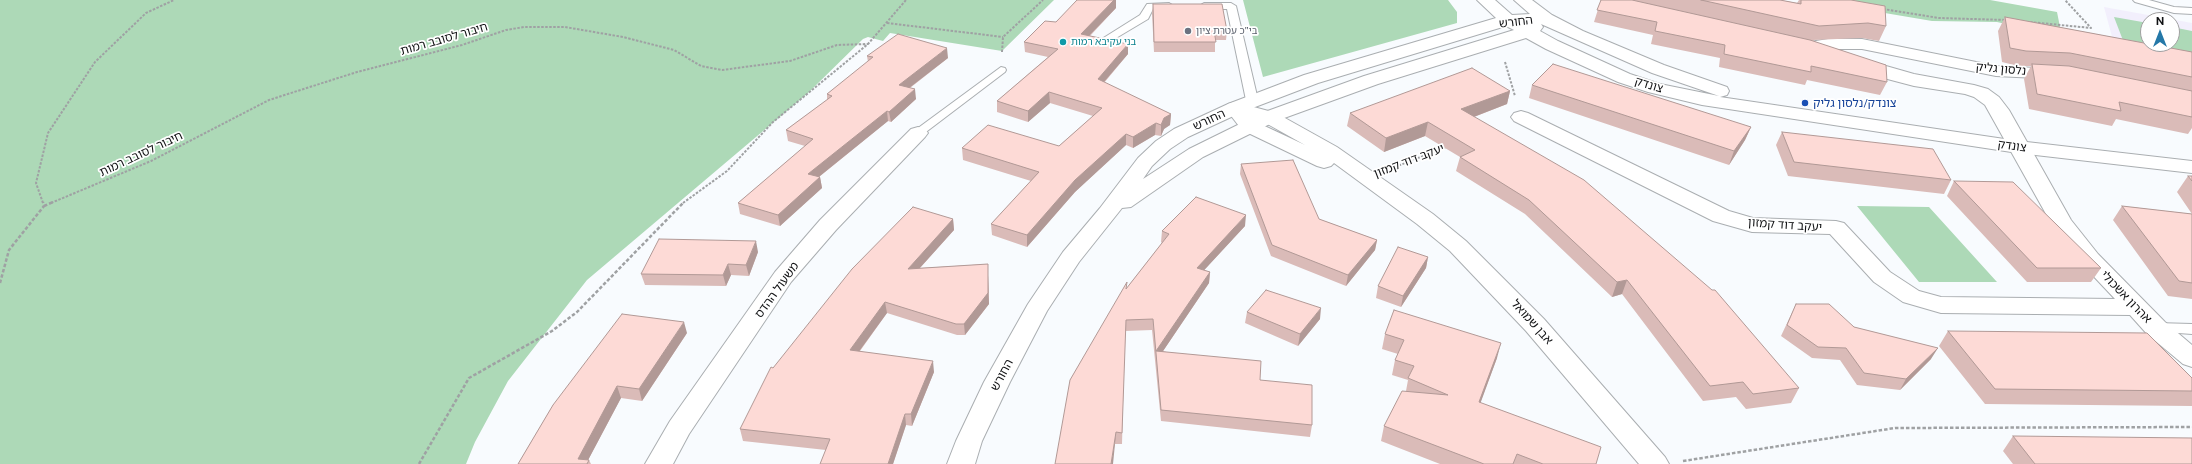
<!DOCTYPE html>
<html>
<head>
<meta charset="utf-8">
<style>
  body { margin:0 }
  #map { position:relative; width:2192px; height:464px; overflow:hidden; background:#f8fbfe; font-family:"Public Sans",sans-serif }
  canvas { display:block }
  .north { position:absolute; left:2140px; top:12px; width:40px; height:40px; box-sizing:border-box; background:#fff; border:1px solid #a0a0a1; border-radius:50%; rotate:0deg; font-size:11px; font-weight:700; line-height:16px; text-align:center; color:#111214 }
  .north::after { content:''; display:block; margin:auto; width:14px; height:18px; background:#2478a8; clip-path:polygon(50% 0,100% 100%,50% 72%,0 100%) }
</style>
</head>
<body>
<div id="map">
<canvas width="2192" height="464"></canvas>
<div class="north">N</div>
</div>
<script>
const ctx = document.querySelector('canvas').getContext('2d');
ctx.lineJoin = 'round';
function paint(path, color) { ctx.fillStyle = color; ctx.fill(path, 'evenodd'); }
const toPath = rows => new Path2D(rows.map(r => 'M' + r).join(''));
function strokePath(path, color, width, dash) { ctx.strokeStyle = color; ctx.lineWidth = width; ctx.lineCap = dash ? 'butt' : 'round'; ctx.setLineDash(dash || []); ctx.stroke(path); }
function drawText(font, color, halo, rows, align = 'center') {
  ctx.font = font + ' "Public Sans","Noto Sans Hebrew",sans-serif'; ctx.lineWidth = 3.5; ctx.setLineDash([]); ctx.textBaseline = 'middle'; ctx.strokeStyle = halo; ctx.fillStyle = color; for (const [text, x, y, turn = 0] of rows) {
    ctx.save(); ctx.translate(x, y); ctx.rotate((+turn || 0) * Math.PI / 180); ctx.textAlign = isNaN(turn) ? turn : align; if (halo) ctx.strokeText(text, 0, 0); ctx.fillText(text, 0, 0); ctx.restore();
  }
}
const education = toPath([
  [2104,7,2192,23,2192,63,2115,48],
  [2148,20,2172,20,2172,44,2148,44]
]);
const green = toPath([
  [0,0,1054,0,1002,51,890,33,883,41,868,37,863,39,808,93,587,280,508,381,475,442,466,464,0,464],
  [1243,0,1448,0,1457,12,1457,23,1263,77],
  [1808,0,1990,0,2057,12,2062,37,1997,22,1932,21],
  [2114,17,2148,23,2148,44,2172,44,2172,27,2192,31,2192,56,2124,43],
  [1857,206,1929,207,1997,282,1919,282]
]);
const pathFar1 = toPath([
  [1883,9,1939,18,2007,20],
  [2030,22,2091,28,2065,0],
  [887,23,1003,37],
  [1002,52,1003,37,1043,0],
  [1505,62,1515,96],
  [1395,167,1446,147],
  [43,203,36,183,48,133,95,62,146,13,174,0],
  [51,203,151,161,269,100,357,72,462,45,506,30,524,27,565,27,623,37,674,50,701,66,722,70,790,61,837,45,868,44],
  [683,203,727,171,773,122,868,44,906,0]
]);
const path = toPath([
  [44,206,53,202],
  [0,283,9,250,44,206,43,202],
  [1683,461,1895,428,2192,427],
  [419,464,469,378,552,331,577,312,684,202]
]);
const service = toPath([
  [2133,0,2149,0,2174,7,2192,8,2192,14,2174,13,2135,2,2133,0],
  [1169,3,1174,6,1172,8,1153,9,1148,19,1106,44,1102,45,1097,42,1140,15,1147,4,1169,3],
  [1231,3,1236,6,1258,100,1252,103,1246,100,1227,9,1204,9,1199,6,1204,3,1231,3],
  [1001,67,1005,68,1006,70,1005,72,922,135,914,135,912,133,914,131,1001,67],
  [2156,323,2192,324,2192,334,2151,331,2149,328,2151,325,2156,323]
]);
const minor = toPath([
  [1828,39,1862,39,1996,66,2057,69,2063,70,2066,74,2063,78,2057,79,1996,76,1862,49,1828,49,1810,52,1804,51,1801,47,1804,43,1828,39],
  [1858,58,1914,74,1974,85,1988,89,1999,97,2009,110,2071,220,2098,254,2165,322,2192,345,2192,367,2183,364,2147,334,2130,315,1941,313,1903,302,1874,282,1830,234,1752,232,1713,221,1514,121,1511,117,1514,113,1521,111,1528,113,1729,211,1753,218,1836,221,1844,223,1890,272,1919,291,1941,297,2115,299,2082,264,2051,223,1985,105,1974,97,1965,94,1914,86,1876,76,1852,67,1849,63,1852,59,1858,58],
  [1235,102,1276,113,1337,147,1433,214,1466,241,1544,319,1665,457,1669,464,1639,464,1526,331,1450,251,1417,224,1334,163,1331,166,1324,168,1317,166,1242,130,1225,108,1228,104,1235,102],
  [1253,119,1262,121,1305,145,1256,122,1253,119],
  [918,127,925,129,928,133,925,137,836,230,791,282,689,434,673,464,645,464,670,421,775,272,820,220,911,129,918,127]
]);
const tertiary = toPath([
  [1477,0,1495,0,1512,15,1530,14,1514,0,1532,0,1552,15,1583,31,1664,65,1727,87,1729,91,1727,95,1720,97,2018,141,2192,161,2192,173,2018,153,1702,105,1648,92,1618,82,1546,49,1526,38,1378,84,1276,121,1203,157,1131,207,1122,208,1079,262,1047,311,1010,382,982,441,975,464,947,464,956,441,984,382,1028,304,1063,252,1100,208,1138,158,1156,141,1174,129,1228,104,1304,75,1496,18,1477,0],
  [1541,24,1652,73,1719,96,1660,84,1630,74,1558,41,1540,31,1543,27,1541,24],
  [1506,26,1514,30,1364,76,1262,113,1189,149,1143,179,1152,166,1170,149,1188,137,1242,112,1318,83,1506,26]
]);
const wall = toPath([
  [1601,0,1780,0,1797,3,1799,0,1851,0,1886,26,1879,41,1862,38,1813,40,1887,82,1880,95,1807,80,1805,85,1719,67,1720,58,1651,44,1653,35,1594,22],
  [1153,4,1227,31,1226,40,1215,40,1215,52,1154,52,1152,14],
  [1116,8,1090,36,1128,54,1104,83,1171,114,1170,125,1164,129,1161,136,1155,135,1133,148,1126,145,1075,192,1027,247,992,235,991,224,1031,181,963,160,962,148,1059,146,1093,116,1050,103,1028,122,997,112,997,101,1048,57,1025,52,1024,42,1056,22],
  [2005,17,2192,52,2192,128,2188,134,2116,119,2112,126,2029,109,2024,79,2031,66,2018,66,2002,62,1998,31],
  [867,56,948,58,910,88,916,99,891,122,888,121,819,177,820,177,822,188,780,226,740,214,738,203,805,146,788,141,786,130,827,100,827,94,868,62],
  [1532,85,1751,127,1745,140,1729,165,1529,98],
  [1510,91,1507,104,1474,117,1799,388,1791,403,1746,409,1736,397,1703,401,1622,294,1612,297,1525,214,1456,171,1460,157,1425,136,1384,152,1347,126,1350,113],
  [1782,132,1951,180,1944,194,1788,176,1776,145],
  [1241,164,1319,219,1377,240,1375,250,1346,286,1271,256,1240,174],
  [2188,176,2192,176,2192,299,2168,296,2113,220,2122,206,2192,214,2177,192],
  [1954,181,2101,268,2091,282,2027,282,1947,196],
  [953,219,954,230,920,268,988,264,988,275,989,304,965,335,957,335,887,313,860,351,934,372,912,426,906,425,893,464,820,464,826,450,743,441,740,429,773,368],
  [1245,226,1204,270,1210,272,1209,283,1163,351,1260,380,1312,425,1310,437,1161,421,1152,330,1125,331,1122,444,1115,444,1070,380,1126,289,1162,243,1161,242,1162,231],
  [758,252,749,276,731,275,726,286,645,285,641,274],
  [1428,257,1426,268,1401,307,1376,298,1378,286],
  [1796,304,1854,327,1931,359,1900,390,1857,385,1840,360,1812,358,1781,336],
  [1247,312,1320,319,1298,346,1245,323],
  [1948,331,2192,378,2192,406,1985,404,1939,346],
  [687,333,642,401,621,398,588,460,589,460,591,464,518,464,553,405],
  [1385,334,1497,358,1480,403,1596,464,1440,464,1381,441,1384,426,1406,391,1408,380,1392,375,1395,360,1398,354,1382,349],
  [2013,436,2192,464,2013,464,2003,451]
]);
const shadedWall = toPath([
  [1114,0,1116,0,1116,8,1081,44,1081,34],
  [1128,44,1128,54,1097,90,1098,79],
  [947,48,948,58,900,95,899,85],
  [915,89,916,99,891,122,889,112],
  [1510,91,1507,104,1458,123,1461,109],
  [1049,92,1050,103,1028,122,1028,111],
  [887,111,888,121,810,184,808,174],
  [1171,114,1170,125,1164,129,1161,136,1161,125,1164,118],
  [1428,122,1425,136,1384,152,1386,138],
  [1156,123,1155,135,1133,148,1133,137],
  [1751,127,1745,140,1729,165,1734,151],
  [1126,134,1126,145,1075,192,1027,247,1027,235,1075,180],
  [820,177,822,188,780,226,778,215],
  [1246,215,1245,226,1196,279,1197,268],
  [953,219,954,230,909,280,908,269],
  [1377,240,1375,250,1346,286,1348,275],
  [756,241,758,252,749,276,746,265],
  [1428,257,1426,268,1401,307,1403,296],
  [728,264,731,275,726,286,723,275],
  [988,264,988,275,989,304,965,335,964,324],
  [1210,272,1209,283,1157,360,1156,351],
  [1627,280,1622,294,1612,297,1617,282],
  [885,302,887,313,852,361,850,350],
  [1321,308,1320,319,1298,346,1300,334],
  [684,322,687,333,642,401,639,389],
  [1501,343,1497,358,1475,418,1479,402],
  [1938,348,1931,359,1900,390,1906,379],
  [933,361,934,372,912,426,911,414],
  [617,386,621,398,586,464,578,459],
  [905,414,906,425,893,464,888,464],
  [1116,432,1115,444,1113,464,1111,464]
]);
const building = toPath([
  [1077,0,1114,0,1081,34,1128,44,1098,79,1171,114,1164,118,1161,125,1156,123,1133,137,1126,134,1075,180,1027,235,991,224,1039,172,962,148,988,125,1059,146,1102,108,1049,92,1028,111,997,101,1058,49,1024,42,1045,21,1056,22,1077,0],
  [1601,0,1632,0,1810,40,1886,65,1887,82,1811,66,1811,72,1724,54,1725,45,1655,31,1657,22,1597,10,1601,0],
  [1701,0,1780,0,1801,4,1801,0,1851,0,1885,6,1886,26,1868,23,1819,26,1701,0],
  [1153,4,1222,4,1227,31,1214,31,1216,42,1154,42,1153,4],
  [2005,17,2192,52,2192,77,2070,53,2026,51,2010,48,2005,17],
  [898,34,947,48,899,85,915,89,889,112,887,111,808,174,820,177,778,215,738,203,813,139,786,130,832,96,827,94,873,57,867,56,898,34],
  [1553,64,1751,127,1734,151,1532,85,1553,64],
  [2032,64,2069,66,2192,91,2192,117,2119,102,2121,111,2037,94,2032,64],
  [1472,68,1510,91,1461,109,1584,180,1712,290,1715,290,1799,388,1753,394,1743,382,1710,386,1627,280,1617,282,1529,200,1460,157,1475,150,1428,122,1386,138,1350,113,1472,68],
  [1782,132,1933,149,1951,180,1794,162,1782,132],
  [1293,160,1319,219,1377,240,1348,275,1272,245,1241,164,1293,160],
  [2188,176,2192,176,2192,181,2188,176],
  [1954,181,2013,182,2101,268,2037,268,1954,181],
  [1196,197,1246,215,1197,268,1210,272,1156,351,1261,361,1260,380,1312,385,1312,425,1161,410,1153,319,1126,320,1122,433,1116,432,1111,464,1055,464,1070,380,1127,282,1126,289,1169,234,1162,231,1196,197],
  [2122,206,2192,214,2192,283,2179,281,2122,206],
  [913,207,953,219,908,269,988,264,988,293,964,324,956,324,885,302,850,350,933,361,911,414,905,414,888,464,820,464,830,439,740,429,771,367,773,368,852,269,913,207],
  [659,239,756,241,746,265,728,264,723,275,641,274,659,239],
  [1398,247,1428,257,1403,296,1378,286,1398,247],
  [1266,290,1321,308,1300,334,1247,312,1266,290],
  [1796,304,1829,304,1854,327,1938,348,1906,379,1864,373,1846,348,1818,347,1787,325,1796,304],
  [1394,310,1501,343,1479,402,1601,447,1596,464,1543,464,1517,454,1513,464,1484,464,1384,426,1402,391,1448,395,1408,378,1414,366,1395,360,1404,340,1385,334,1394,310],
  [622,314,684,322,639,389,617,386,578,459,589,460,587,464,518,464,553,405,622,314],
  [1948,331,2147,333,2192,378,2192,391,1995,389,1948,331],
  [2013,436,2192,438,2192,464,2035,464,2013,436]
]);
const markers = [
  [1188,31,4,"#6b7280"],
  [1063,42,4,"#0f9aa8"],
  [1805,103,4,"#1a4fb4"]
];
const farWorshipnames = [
  ["בי\"כ עטרת ציון",1196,31]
];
const farCulturenames = [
  ["בני עקיבא רמות",1071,42]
];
const streetNames = [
  ["החורש",1516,22,-7],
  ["חיבור לסובב רמות",444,39,-16],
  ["נלסון גליק",2001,69,5],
  ["צונדק",1649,85,17],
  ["החורש",1209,120,-25],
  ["צונדק",2012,146,8],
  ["חיבור לסובב רמות",141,154,-25],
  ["יעקב דוד קמזון",1409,161,-21],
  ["יעקב דוד קמזון",1785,225,4],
  ["משעול ההדס",777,290,-54],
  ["אהרון אשכולי",2126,297,46],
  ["אבן שמואל",1532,322,48],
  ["החורש",1002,375,-62]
];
const transitNames = [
  ["צונדק/נלסון גליק",1813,103]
];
paint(education, '#f2effc');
paint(green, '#add9b7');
strokePath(service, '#aaaeb1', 2);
strokePath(minor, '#aaaeb1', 2);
strokePath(tertiary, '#aaaeb1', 2);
strokePath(pathFar1, '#9fa1a3', 2, [2.5, 1.5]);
strokePath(path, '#9fa1a3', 2.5, [3.5, 2]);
paint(service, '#fff');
paint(minor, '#fff');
paint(tertiary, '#fff');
paint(wall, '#dabbb8');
paint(shadedWall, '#b19996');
paint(building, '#fddad6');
strokePath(building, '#b19996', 1);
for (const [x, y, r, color] of markers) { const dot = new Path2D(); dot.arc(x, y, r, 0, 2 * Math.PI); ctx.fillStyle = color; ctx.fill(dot); strokePath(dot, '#fff', 1.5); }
drawText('10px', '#5b616d', '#fff', farWorshipnames, 'left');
drawText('10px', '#0d838f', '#fff', farCulturenames, 'left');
drawText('12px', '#111214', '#fff', streetNames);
drawText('12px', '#164399', '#fff', transitNames, 'left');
</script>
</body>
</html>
